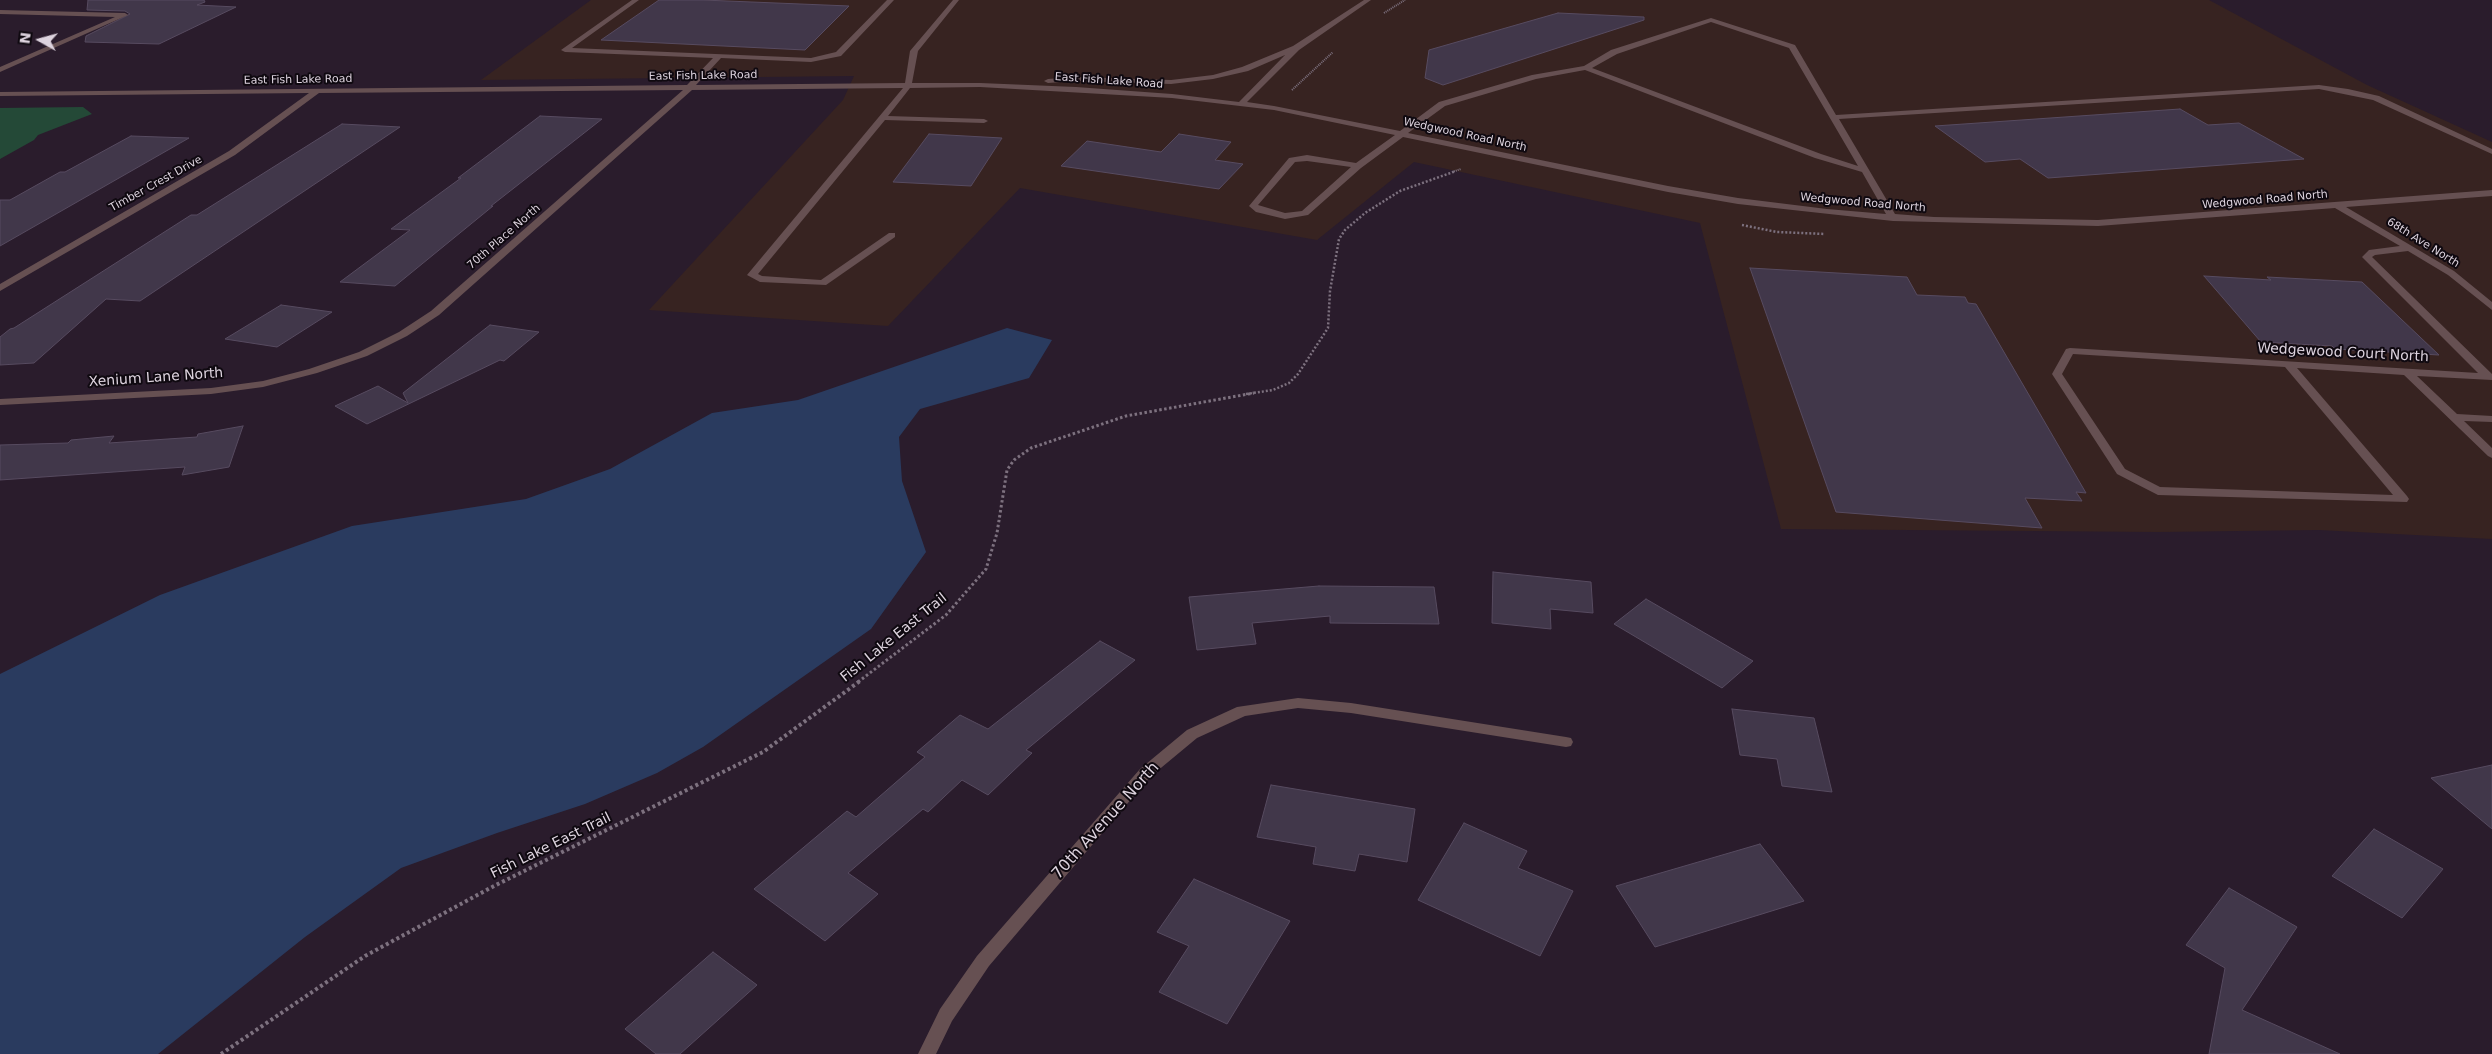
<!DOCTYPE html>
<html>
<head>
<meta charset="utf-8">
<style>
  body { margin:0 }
  #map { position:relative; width:2492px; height:1054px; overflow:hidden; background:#2a1c2c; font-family:"DejaVu Sans",sans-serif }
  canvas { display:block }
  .north { position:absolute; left:15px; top:15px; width:50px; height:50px; -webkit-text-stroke:4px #0f0910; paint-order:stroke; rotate:277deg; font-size:14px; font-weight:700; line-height:20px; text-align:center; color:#ddd3de }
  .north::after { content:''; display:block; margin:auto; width:18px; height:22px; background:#ddd3de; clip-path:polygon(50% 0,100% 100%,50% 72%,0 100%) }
</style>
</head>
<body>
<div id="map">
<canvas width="2492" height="1054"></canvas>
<div class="north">N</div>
</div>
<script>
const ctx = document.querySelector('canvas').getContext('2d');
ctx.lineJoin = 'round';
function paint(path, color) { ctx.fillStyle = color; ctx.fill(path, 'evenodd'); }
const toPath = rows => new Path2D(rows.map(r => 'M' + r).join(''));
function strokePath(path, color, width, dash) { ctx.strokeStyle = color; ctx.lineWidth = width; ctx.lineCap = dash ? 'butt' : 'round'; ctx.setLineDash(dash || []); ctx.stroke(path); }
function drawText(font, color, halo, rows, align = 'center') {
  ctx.font = font + ' "DejaVu Sans",sans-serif'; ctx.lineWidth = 4; ctx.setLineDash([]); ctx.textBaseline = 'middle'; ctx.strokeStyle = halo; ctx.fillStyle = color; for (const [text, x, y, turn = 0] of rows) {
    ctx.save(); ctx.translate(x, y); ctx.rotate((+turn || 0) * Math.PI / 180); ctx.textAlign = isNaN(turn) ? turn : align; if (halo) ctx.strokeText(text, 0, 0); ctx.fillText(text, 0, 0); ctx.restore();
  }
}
const commercial = toPath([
  [591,0,2209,0,2367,85,2492,142,2492,539,2319,530,2158,532,1781,529,1700,223,1414,162,1317,240,1020,188,888,326,649,310,843,100,854,76,481,80]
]);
const green = toPath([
  [83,107,92,114,38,135,34,140,0,159,0,108]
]);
const water = toPath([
  [1007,328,1052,340,1029,378,920,409,899,437,902,481,926,552,871,629,703,747,657,773,585,804,497,833,401,868,305,937,158,1054,0,1054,0,674,160,595,352,526,526,499,610,469,712,413,798,400]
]);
const building = toPath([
  [88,0,204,0,205,2,197,5,236,7,159,44,85,42,86,36,130,14,125,11,87,10,88,0],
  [659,0,703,0,849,6,805,50,601,40,659,0],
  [1558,13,1644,17,1644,20,1443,85,1425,78,1429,50,1558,13],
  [2180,109,2208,125,2239,123,2304,159,2048,178,2020,159,1985,162,1935,126,2180,109],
  [540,116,602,119,491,206,493,206,395,286,340,282,410,230,391,229,461,178,458,178,540,116],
  [342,124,400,127,140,301,106,299,34,363,0,365,0,337,10,329,14,328,191,215,197,215,342,124],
  [929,134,1002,138,971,186,893,182,929,134],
  [1179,134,1231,142,1215,160,1243,164,1219,189,1061,166,1087,141,1161,152,1179,134],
  [131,136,189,138,0,246,0,200,10,200,60,172,65,172,131,136],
  [1750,268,1907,277,1917,295,1965,297,1968,303,1976,304,2086,493,2076,492,2082,501,2025,498,2042,528,1836,512,1750,268],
  [2204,276,2271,280,2267,277,2362,282,2439,355,2335,349,2332,346,2261,342,2204,276],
  [281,305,332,312,277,347,225,339,281,305],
  [490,325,539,332,504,361,500,360,367,424,335,406,378,386,408,403,403,393,490,325],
  [243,426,229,467,182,475,185,467,0,480,0,445,68,443,71,440,114,436,109,443,197,437,198,434,243,426],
  [1493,572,1591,582,1593,613,1550,609,1551,629,1492,623,1493,572],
  [1319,586,1434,587,1439,624,1330,623,1330,616,1252,623,1256,644,1197,650,1189,597,1319,586],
  [1646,599,1753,661,1722,688,1614,624,1646,599],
  [1100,641,1135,660,1026,750,1032,753,988,795,962,780,928,812,923,809,848,873,878,894,825,941,754,889,847,811,856,817,925,757,917,752,960,715,988,729,1100,641],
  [1732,709,1814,718,1832,792,1782,786,1777,759,1740,755,1732,709],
  [2492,765,2492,829,2431,778,2492,765],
  [1271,785,1415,809,1407,862,1359,854,1355,871,1313,864,1316,847,1257,837,1271,785],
  [1464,823,1527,851,1518,868,1573,891,1540,956,1418,900,1464,823],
  [2374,829,2443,869,2402,918,2332,876,2374,829],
  [1760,844,1804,901,1655,947,1616,886,1760,844],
  [1194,879,1290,921,1227,1024,1159,992,1189,946,1157,932,1194,879],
  [2229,888,2297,927,2242,1010,2340,1054,2209,1054,2225,968,2186,945,2229,888],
  [713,952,757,985,680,1054,656,1054,625,1029,713,952]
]);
const pathFar3 = toPath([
  [1384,13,1405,0],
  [1292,90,1333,52],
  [1452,172,1461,169]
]);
const pathFar2 = toPath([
  [1742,225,1777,232,1825,234],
  [1246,394,1273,390,1289,383,1298,374,1328,328,1330,291,1339,239,1345,230,1365,213,1400,191,1456,171]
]);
const pathFar1 = toPath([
  [858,682,946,615,986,569,997,533,1007,470,1014,460,1031,448,1126,416,1254,393]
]);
const path = toPath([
  [221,1054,365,956,494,886,763,752,860,681]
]);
const minor = toPath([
  [632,0,639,0,572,48,811,58,836,52,887,0,894,0,841,56,811,62,721,58,696,85,905,83,910,51,953,0,959,0,918,51,912,83,980,83,1076,87,1172,94,1239,102,1285,55,1248,71,1213,79,1171,84,1075,81,1048,83,1044,81,1048,79,1075,77,1171,80,1213,75,1242,67,1293,46,1364,0,1371,0,1299,50,1247,102,1274,106,1400,131,1439,102,1532,75,1584,66,1611,50,1711,18,1795,45,1836,115,2319,85,2348,89,2379,96,2492,149,2492,154,2373,100,2319,89,1839,119,1895,214,1934,217,2098,220,2492,190,2492,196,2346,207,2454,271,2492,302,2492,310,2448,275,2408,251,2375,255,2372,257,2492,374,2492,380,2417,376,2457,414,2492,416,2492,422,2464,421,2492,448,2492,458,2488,456,2404,375,2297,368,2407,496,2409,499,2407,502,2158,495,2117,474,2052,374,2066,349,2070,348,2478,373,2362,257,2369,250,2400,246,2335,208,2098,226,1893,221,1738,204,1668,192,1403,137,1361,168,1308,215,1285,219,1256,212,1249,206,1289,158,1307,155,1356,163,1395,135,1274,110,1172,98,980,87,910,88,888,116,984,119,988,121,984,123,885,120,758,274,762,276,821,280,889,233,895,233,895,237,826,285,760,282,747,275,903,88,692,90,439,315,407,336,367,356,317,373,263,387,211,394,0,405,0,399,211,388,263,381,309,369,359,352,399,332,431,311,683,90,319,93,235,155,0,291,0,284,229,151,309,93,0,96,0,92,687,85,713,58,565,52,561,50,632,0],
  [1711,22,1789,48,1858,166,1821,154,1592,68,1617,54,1711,22],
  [1585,70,1815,158,1862,172,1886,214,1827,209,1738,198,1668,186,1408,133,1445,106,1536,79,1585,70],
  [1307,161,1351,167,1302,211,1285,213,1258,205,1295,162,1307,161],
  [2073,354,2285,367,2393,495,2160,487,2125,469,2062,374,2073,354],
  [0,10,125,13,128,15,0,72,0,67,115,17,0,14,0,10],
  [1298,698,1351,703,1566,737,1571,738,1573,742,1571,746,1566,747,1351,713,1298,708,1245,716,1197,738,1150,777,989,966,952,1021,936,1054,918,1054,940,1009,977,956,1140,769,1187,730,1237,707,1298,698]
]);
const farStreetnames = [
  ["East Fish Lake Road",703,76,-1],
  ["East Fish Lake Road",298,80,-1],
  ["East Fish Lake Road",1109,81,4],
  ["Wedgwood Road North",1465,135,12],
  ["Timber Crest Drive",156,184,-29],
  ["Wedgwood Road North",2265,200,-5],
  ["Wedgwood Road North",1863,203,5],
  ["70th Place North",504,237,-41],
  ["68th Ave North",2423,243,32]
];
const streetNames = [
  ["Wedgewood Court North",2343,353,3],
  ["Xenium Lane North",156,378,-4],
  ["Fish Lake East Trail",894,638,-39],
  ["Fish Lake East Trail",551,846,-26]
];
const nearStreetnames = [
  ["70th Avenue North",1106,821,-48]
];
paint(commercial, '#372321');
paint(green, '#244937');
paint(water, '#2a3b5f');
paint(building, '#41374a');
strokePath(building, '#574b60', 1);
strokePath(pathFar3, '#7d717f', 2, [1, 1]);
strokePath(pathFar2, '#7d717f', 2.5, [2, 2]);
strokePath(pathFar1, '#7d717f', 3, [2.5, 2.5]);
strokePath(path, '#7d717f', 4, [3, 3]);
paint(minor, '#665052');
drawText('11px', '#ddd3de', '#0f0910', farStreetnames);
drawText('14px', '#ddd3de', '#0f0910', streetNames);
drawText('16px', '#ddd3de', '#0f0910', nearStreetnames);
</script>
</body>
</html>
